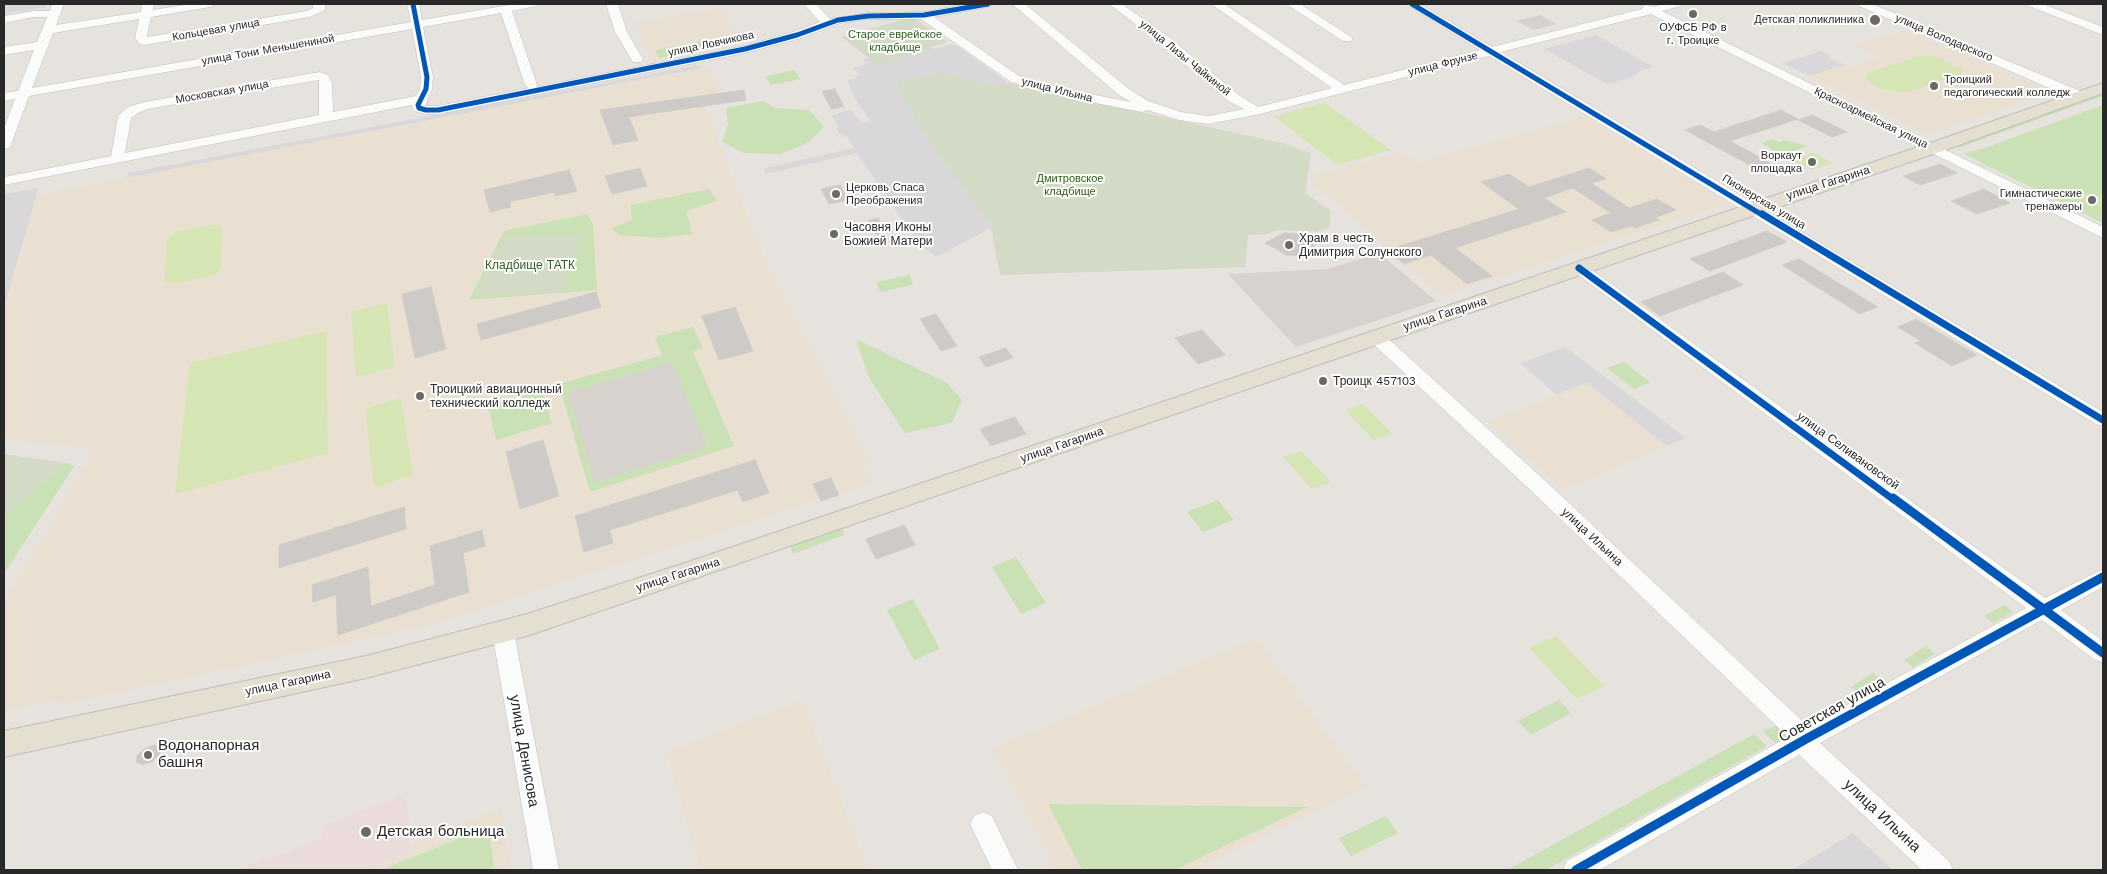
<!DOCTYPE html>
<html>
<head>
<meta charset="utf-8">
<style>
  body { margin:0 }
  #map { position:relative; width:2107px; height:874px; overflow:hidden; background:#e6e2dd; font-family:"Work Sans",sans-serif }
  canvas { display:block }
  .frame { position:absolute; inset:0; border:5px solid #282828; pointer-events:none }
</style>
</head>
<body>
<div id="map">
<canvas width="2107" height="874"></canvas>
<div class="frame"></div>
</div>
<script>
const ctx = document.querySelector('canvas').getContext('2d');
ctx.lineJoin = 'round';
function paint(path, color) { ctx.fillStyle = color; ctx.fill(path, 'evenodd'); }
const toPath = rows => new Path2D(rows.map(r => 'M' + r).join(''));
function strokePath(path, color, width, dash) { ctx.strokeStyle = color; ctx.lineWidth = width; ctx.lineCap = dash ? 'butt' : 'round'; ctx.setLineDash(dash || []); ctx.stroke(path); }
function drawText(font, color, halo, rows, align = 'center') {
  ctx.font = font + ' "Work Sans",sans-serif'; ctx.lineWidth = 4; ctx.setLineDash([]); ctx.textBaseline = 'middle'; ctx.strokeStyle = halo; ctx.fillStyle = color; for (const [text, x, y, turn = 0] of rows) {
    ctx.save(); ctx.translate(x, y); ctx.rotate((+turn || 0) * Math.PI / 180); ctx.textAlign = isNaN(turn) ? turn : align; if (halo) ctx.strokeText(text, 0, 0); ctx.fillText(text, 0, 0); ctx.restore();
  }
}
const industrial = toPath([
  [4,4,47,4,46,7,4,14],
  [1596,35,1654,67,1640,71,1633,77,1607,84,1544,49],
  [951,44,959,47,1008,83,995,85,942,72,895,82,918,125,991,228,936,257,918,243,857,153,766,174,763,169,854,148,847,137,839,133,836,128,839,127,831,115,851,110,861,123,871,121,857,102,847,80,856,79,855,76,860,75,853,68,866,64,863,60,869,58,880,66],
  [1821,51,1828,54,1829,58,1845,65,1809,76,1782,63],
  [699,65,701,68,127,178,128,173],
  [38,188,37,195,4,307,4,194],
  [1565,347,1686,438,1666,446,1587,383,1557,395,1520,363],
  [1853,833,1893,870,1792,870]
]);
const education = toPath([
  [719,7,741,44,653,62,634,23],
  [1904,30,2007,73,2052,92,1927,134,1809,76,1845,65,1850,67,1881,58,1853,45],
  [707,67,731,102,705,106,736,188,767,265,871,464,863,467,872,483,430,625,59,705,61,700,10,709,7,715,4,716,4,603,95,450,4,438,4,307,37,195],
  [1584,117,1728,204,1441,296,1387,250,1375,235,1311,182,1313,175,1400,152,1419,162],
  [1587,383,1666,446,1563,490,1487,422],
  [1256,638,1366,787,1194,870,1056,870,994,748],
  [802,700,868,870,700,870,667,752],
  [501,808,511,870,363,870,412,851,411,843]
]);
const medical = toPath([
  [406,794,412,851,363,870,239,870,322,839,322,826]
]);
const green = toPath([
  [729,36,734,44,659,58,655,50],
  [794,70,800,79,771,85,765,77],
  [2103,92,2103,96,1958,148,1952,145],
  [763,101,775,108,809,110,824,127,809,142,781,154,744,153,722,142,728,125,726,108],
  [2103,105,2103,223,1964,154,1990,146],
  [1773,139,1779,142,1785,140,1808,146,1782,155,1761,143],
  [709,189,717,201,686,211,692,234,659,238,619,235,611,228,632,220,631,205],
  [587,214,593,224,597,290,469,300,504,231],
  [909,275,913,285,880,292,876,282],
  [693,327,703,348,693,352,734,446,590,492,559,384,662,355,655,337],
  [856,339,947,383,962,400,952,423,905,433,869,378],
  [1623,362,1624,362,1650,382,1634,389,1607,368],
  [542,390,552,423,496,440,488,406],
  [66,463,74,466,4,574,4,515],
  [1218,500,1234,520,1203,532,1187,512],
  [841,528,844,535,793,554,790,546],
  [1016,557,1046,603,1021,614,992,567],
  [913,599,940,649,914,660,887,610],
  [2004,605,2013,612,1993,623,1984,616],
  [1926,646,1935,654,1913,667,1904,660],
  [1873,673,1882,681,1859,694,1851,687],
  [1559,700,1571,713,1531,735,1518,721],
  [1777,725,1790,737,1776,743,1763,732],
  [1754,734,1767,746,1546,870,1507,870],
  [1048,804,1307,807,1174,870,1082,870],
  [1386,816,1398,833,1351,856,1339,838],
  [488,827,494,867,486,870,381,870]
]);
const cemetery = toPath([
  [912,17,948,42,931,47,934,49,879,66,842,37],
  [942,72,995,85,1008,83,1281,143,1311,153,1305,193,1330,210,1330,227,1317,232,1279,230,1266,234,1248,235,1245,267,1000,275,991,228,918,125,895,82],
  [583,234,561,292,477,296,504,237],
  [4,454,66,463,4,515]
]);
const pitch = toPath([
  [1919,56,1933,56,1964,70,1961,74,1909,92,1896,92,1877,87,1866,79,1867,73],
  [1325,103,1391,150,1337,165,1274,116],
  [1814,153,1832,163,1811,170,1793,161],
  [2103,191,2103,208,2082,201,2077,196,2083,193,2098,197],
  [212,225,220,225,222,229,221,267,219,271,211,275,176,284,164,281,167,241,170,237,177,232],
  [387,303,395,367,356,377,351,312],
  [326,331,328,453,175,494,190,363],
  [401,398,413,475,374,487,365,409],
  [1363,404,1392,433,1374,440,1345,410],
  [1301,451,1331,482,1312,489,1283,457],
  [1556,636,1604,686,1577,699,1529,648]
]);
const plaza = toPath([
  [1540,15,1557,24,1534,30,1516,21],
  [1379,253,1436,301,1296,347,1228,274,1328,269],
  [672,362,707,447,595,483,568,393]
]);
const building = toPath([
  [835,89,844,107,831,109,822,91,835,89],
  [744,90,746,100,629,117,638,140,613,145,600,110,744,90],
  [1781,110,1798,119,1730,141,1770,163,1755,168,1685,130,1700,125,1714,132,1781,110],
  [1812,115,1847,132,1832,137,1798,120,1812,115],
  [1940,164,1957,173,1920,185,1903,176,1940,164],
  [640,168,647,186,612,194,605,176,640,168],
  [1589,168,1606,179,1591,183,1629,208,1657,199,1676,210,1654,218,1659,220,1640,226,1635,228,1631,226,1611,232,1592,220,1611,213,1573,188,1544,198,1566,212,1455,248,1492,276,1467,284,1431,255,1404,264,1387,250,1519,209,1481,182,1509,174,1529,187,1589,168],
  [569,170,577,191,556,196,554,192,509,202,511,207,490,212,484,190,569,170],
  [840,185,848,200,829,204,821,189,840,185],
  [1984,189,2010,203,1977,214,1951,201,1984,189],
  [878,218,888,233,877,235,868,221,878,218],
  [1767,231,1787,242,1710,271,1690,259,1767,231],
  [1284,233,1304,234,1313,241,1315,251,1304,256,1287,255,1265,243,1284,233],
  [1799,259,1837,282,1878,307,1860,314,1782,265,1799,259],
  [1723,272,1743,285,1660,316,1641,302,1723,272],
  [431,287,446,349,415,358,402,294,431,287],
  [596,292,601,307,481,340,477,324,596,292],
  [735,307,753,351,719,360,702,316,735,307],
  [936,314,957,346,941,351,920,319,936,314],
  [1916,319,1977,355,1952,366,1915,343,1921,341,1898,327,1916,319],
  [1202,330,1225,355,1198,364,1175,338,1202,330],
  [1006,348,1013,358,986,367,979,357,1006,348],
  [1015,417,1026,434,991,446,980,429,1015,417],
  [543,440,559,496,520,509,506,452,543,440],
  [755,460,769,493,743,502,738,490,610,530,613,543,584,552,575,516,755,460],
  [831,478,839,495,821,501,813,484,831,478],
  [404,507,406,529,279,568,279,545,404,507],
  [904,525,915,545,876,559,866,539,904,525],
  [482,530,485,546,463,553,469,592,338,635,336,595,313,602,312,585,368,567,371,606,435,585,430,546,482,530],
  [154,745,160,748,159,755,152,762,142,765,136,762,137,756,144,749,154,745]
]);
const minor = toPath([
  [52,4,64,4,56,25,141,12,142,4,154,4,153,10,190,4,216,4,210,7,151,17,147,37,307,11,313,8,313,4,325,4,325,10,310,17,144,45,140,44,135,38,139,19,53,33,32,88,411,22,407,4,419,4,422,20,515,4,539,4,537,6,512,11,537,85,536,87,744,46,793,32,820,22,804,4,816,4,830,19,868,13,924,12,969,4,994,4,988,7,934,17,1019,76,1070,90,1131,102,1119,95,1012,4,1025,4,1129,89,1148,101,1181,112,1208,116,1244,109,1230,102,1162,44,1109,4,1122,4,1170,38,1240,96,1258,107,1332,88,1211,4,1224,4,1344,85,1480,50,1406,4,1420,4,1492,47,1642,9,1643,6,1647,5,1653,7,1664,4,1683,4,1681,6,1662,11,2103,227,2103,238,1651,14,1501,52,2103,412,2103,426,2096,424,1489,56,1256,115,1208,124,1179,120,1147,110,1142,112,1069,98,1011,82,921,19,868,19,840,23,801,38,745,53,438,114,426,114,414,111,412,105,4,185,4,177,111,156,118,116,128,107,144,102,320,72,328,75,332,83,333,112,416,96,420,89,421,77,412,29,29,96,11,145,9,148,4,149,4,128,15,99,4,101,4,93,18,91,34,50,4,55,4,47,37,42,47,17,34,17,4,23,4,16,34,11,50,11,52,4],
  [501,13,525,85,529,88,438,106,425,106,432,89,433,77,423,27,501,13],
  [319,80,319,115,125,153,131,118,138,113,147,109,319,80],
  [606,4,618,4,627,32,643,59,641,62,633,62,631,59,615,32,606,4],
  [1286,4,1300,4,1353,38,1351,41,1343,41,1286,4],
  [1857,4,1872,4,2085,93,2086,96,2085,99,2075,99,1859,6,1857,4],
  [2027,4,2043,4,2103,27,2103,35,2029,6,2027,4],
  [1579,263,1585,265,2045,598,2103,569,2103,587,2061,610,2103,641,2103,662,2095,660,2042,620,1820,743,1949,861,1953,870,1922,870,1799,755,1600,870,1563,870,1567,861,1788,737,1526,486,1370,341,1367,337,1370,333,1376,332,1382,333,1540,476,1808,726,2026,608,1573,271,1571,268,1573,265,1579,263],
  [503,623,511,626,514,632,559,870,533,870,492,632,495,626,503,623],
  [983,812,992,816,1018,870,992,870,970,824,974,816,983,812]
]);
const major = toPath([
  [2103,83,2103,93,1948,149,527,636,366,678,4,757,4,731,366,656,527,614,682,564,1936,141,2103,83]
]);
const cyclewayFar2 = toPath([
  [413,4,427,77,426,89,418,105,419,108,426,110,438,110,745,49,797,35,838,20,868,16,924,15,988,4],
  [1412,4,1764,216]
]);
const cyclewayFar1 = toPath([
  [1762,214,2103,420],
  [1579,268,1894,500]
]);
const cycleway = toPath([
  [1893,498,2103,653],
  [1576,870,1806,739,2103,577]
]);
const markers = [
  [1693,14,5,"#6a6967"],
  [1875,20,6,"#6a6967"],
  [1934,86,5,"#6a6967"],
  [1812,162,5,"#6a6967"],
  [836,194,5,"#6a6967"],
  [2092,200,5,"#6a6967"],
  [834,234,5,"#6a6967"],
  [1289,245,5,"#6a6967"],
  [1323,381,5,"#6a6967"],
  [420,396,5,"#6a6967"],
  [148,755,5,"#6a6967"],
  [366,832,6,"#6a6967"]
];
const farPoinames = [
  ["Детская поликлиника",1864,20],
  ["ОУФСБ РФ в",1693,28,"center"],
  ["г. Троицке",1693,41,"center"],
  ["Троицкий",1944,80,"left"],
  ["педагогический колледж",1944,93,"left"],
  ["Воркаут",1802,156],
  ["площадка",1802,169],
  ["Церковь Спаса",846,188,"left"],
  ["Преображения",846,201,"left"],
  ["Гимнастические",2082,194],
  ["тренажеры",2082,207]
];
const farStreetnames = [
  ["Кольцевая улица",216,30,-10],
  ["улица Володарского",1944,38,23],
  ["улица Ловчикова",711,44,-12],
  ["улица Тони Меньшениной",268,50,-10],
  ["улица Лизы Чайкиной",1185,58,39],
  ["улица Фрунзе",1443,64,-14],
  ["улица Ильина",1057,90,14],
  ["Московская улица",222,92,-10],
  ["Красноармейская улица",1871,118,26],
  ["Пионерская улица",1764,202,31]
];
const farParknames = [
  ["Старое еврейское",895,35],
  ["кладбище",895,48],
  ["Дмитровское",1070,179],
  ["кладбище",1070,192]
];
const streetNames = [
  ["улица Гагарина",1828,183,-18],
  ["улица Гагарина",1445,314,-18],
  ["улица Гагарина",1062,445,-19],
  ["улица Селивановской",1848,451,36],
  ["улица Ильина",1592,537,43],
  ["улица Гагарина",678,575,-18],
  ["улица Гагарина",288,683,-12]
];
const poiNames = [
  ["Часовня Иконы",844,227],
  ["Божией Матери",844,241],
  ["Храм в честь",1299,238],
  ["Димитрия Солунского",1299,252],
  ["Троицк 457103",1333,381],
  ["Троицкий авиационный",430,389],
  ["технический колледж",430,403]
];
const parkNames = [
  ["Кладбище ТАТК",530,265]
];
const nearStreetnames = [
  ["Советская улица",1832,710,-29],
  ["улица Денисова",524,751,80],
  ["улица Ильина",1882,816,43]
];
const nearPoinames = [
  ["Водонапорная",158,746],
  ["башня",158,763],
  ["Детская больница",377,832]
];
paint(industrial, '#d9d7d9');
paint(education, '#e9e0d2');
paint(medical, '#ecdbdb');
paint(green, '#cae1b6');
paint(cemetery, '#d3dac5');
paint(pitch, '#d6e5b4');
paint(plaza, '#d7d2cd');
paint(building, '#cdcac7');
strokePath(building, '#d1cec9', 1);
strokePath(minor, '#c0bebf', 1);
strokePath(major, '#bfbdbc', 2);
paint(minor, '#fbfbfa');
paint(major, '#e5dfd2');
strokePath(cyclewayFar2, '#0057b8', 5);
strokePath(cyclewayFar1, '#0057b8', 7);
strokePath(cycleway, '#0057b8', 9);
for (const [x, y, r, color] of markers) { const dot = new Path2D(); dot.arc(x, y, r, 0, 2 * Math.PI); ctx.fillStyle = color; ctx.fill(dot); strokePath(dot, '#fff', 2); }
drawText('11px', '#282828', '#fff', farPoinames, 'right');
drawText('11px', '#282828', '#fff', farStreetnames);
drawText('11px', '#2d621a', '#fff', farParknames);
drawText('12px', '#282828', '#fff', streetNames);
drawText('12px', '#282828', '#fff', poiNames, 'left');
drawText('12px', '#2d621a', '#fff', parkNames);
drawText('15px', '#282828', '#fff', nearStreetnames);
drawText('15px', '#282828', '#fff', nearPoinames, 'left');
</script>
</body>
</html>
